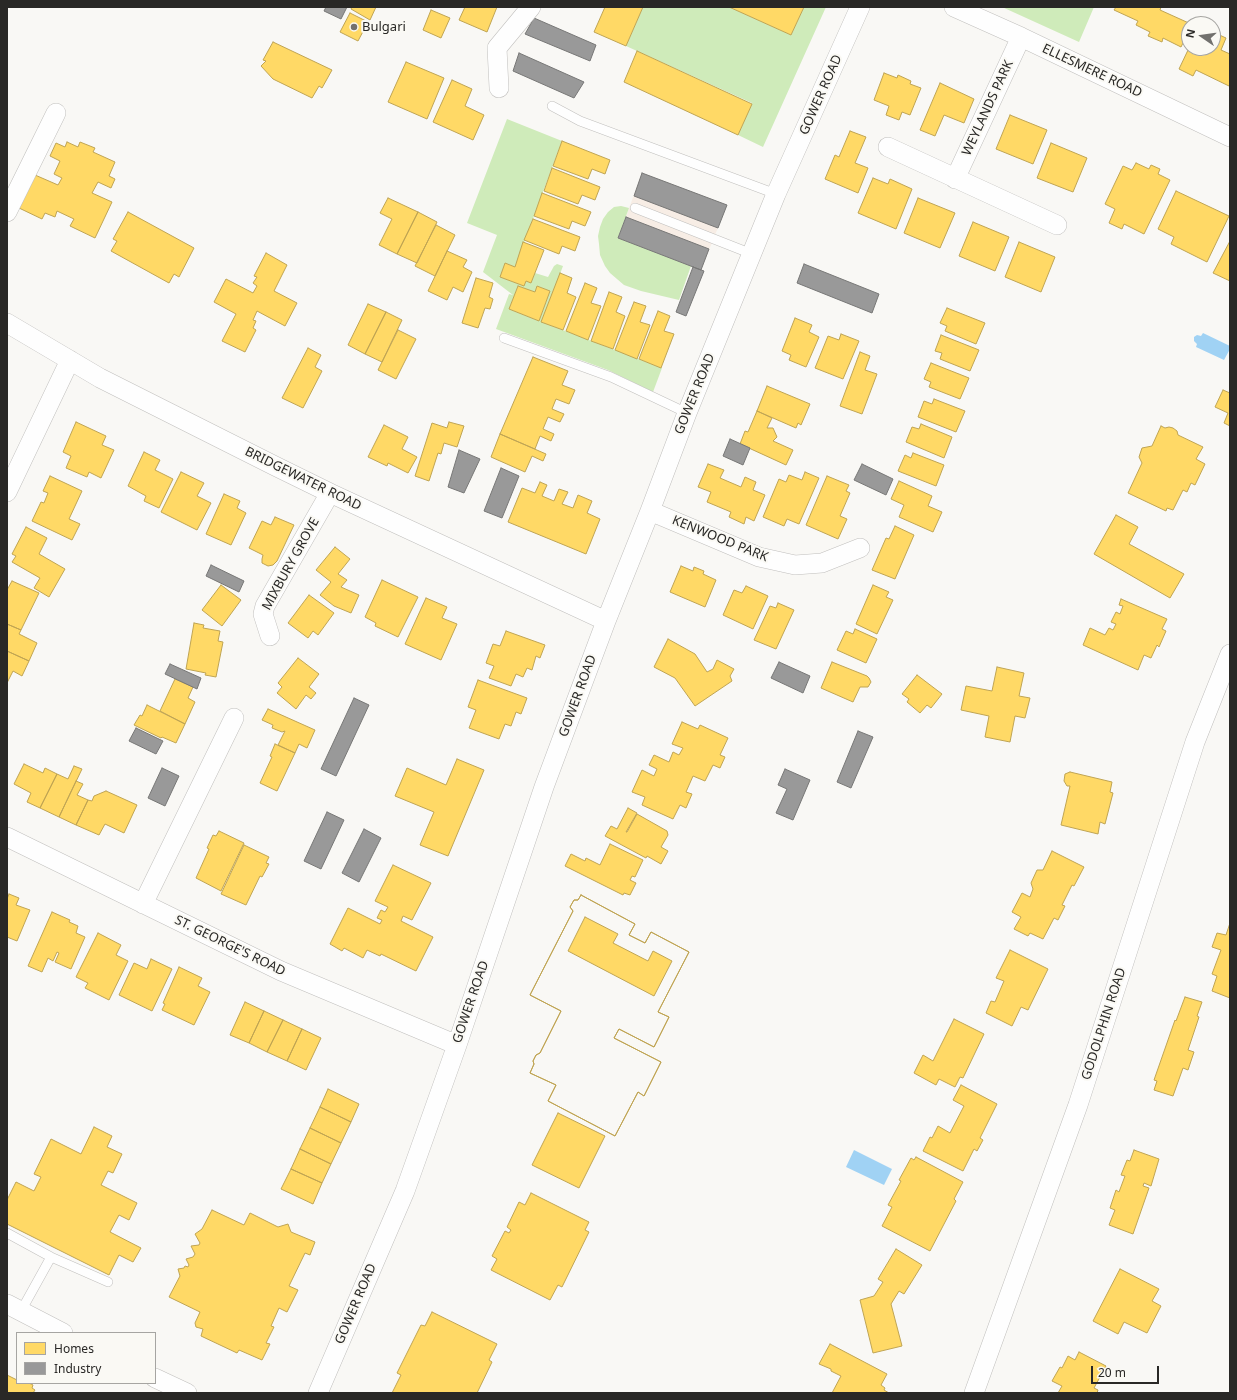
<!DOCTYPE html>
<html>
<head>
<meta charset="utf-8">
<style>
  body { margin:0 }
  #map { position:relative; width:1237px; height:1400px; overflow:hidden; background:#f9f8f5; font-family:"Noto Sans",sans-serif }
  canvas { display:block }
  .frame { position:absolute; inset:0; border:8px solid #292826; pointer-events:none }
  .legend { position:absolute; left:16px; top:1332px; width:140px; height:52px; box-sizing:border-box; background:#faf9f4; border:1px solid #a6a5a2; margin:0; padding:5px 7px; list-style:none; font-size:12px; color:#292826 }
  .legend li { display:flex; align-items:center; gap:8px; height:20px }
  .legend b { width:20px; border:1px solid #a6a5a2 }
  .north { position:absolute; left:1181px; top:16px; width:40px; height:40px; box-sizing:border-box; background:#faf9f4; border:1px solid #a6a5a2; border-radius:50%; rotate:283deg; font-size:11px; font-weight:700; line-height:16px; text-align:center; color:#292826 }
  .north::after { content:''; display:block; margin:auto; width:14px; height:18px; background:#72716e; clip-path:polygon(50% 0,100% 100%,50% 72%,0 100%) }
  .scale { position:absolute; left:1091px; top:1366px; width:68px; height:18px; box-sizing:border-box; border:2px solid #292826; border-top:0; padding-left:5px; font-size:12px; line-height:14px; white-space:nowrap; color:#292826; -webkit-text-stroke:3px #faf9f4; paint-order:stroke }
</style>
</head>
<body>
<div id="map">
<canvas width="1237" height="1400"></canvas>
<div class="frame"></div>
<ul class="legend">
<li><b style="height:11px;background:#ffd966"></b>Homes</li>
<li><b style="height:11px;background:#999"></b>Industry</li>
</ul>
<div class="north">N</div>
<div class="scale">20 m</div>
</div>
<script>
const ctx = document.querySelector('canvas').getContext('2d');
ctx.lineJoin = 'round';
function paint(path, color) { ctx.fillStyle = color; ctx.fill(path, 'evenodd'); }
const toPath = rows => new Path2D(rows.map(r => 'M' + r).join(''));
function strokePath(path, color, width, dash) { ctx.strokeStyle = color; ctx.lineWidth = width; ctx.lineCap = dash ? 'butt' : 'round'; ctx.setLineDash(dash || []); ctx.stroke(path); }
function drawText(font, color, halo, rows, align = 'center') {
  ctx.font = font + ' "Noto Sans",sans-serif'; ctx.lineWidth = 4; ctx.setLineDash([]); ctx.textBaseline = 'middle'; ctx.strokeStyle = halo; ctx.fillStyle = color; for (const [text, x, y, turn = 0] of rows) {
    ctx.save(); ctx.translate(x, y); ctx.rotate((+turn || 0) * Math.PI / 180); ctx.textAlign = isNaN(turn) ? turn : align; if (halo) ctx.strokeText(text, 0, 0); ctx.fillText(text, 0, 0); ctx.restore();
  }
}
const industrial = toPath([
  [642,173,727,205,701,270,618,238]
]);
const green = toPath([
  [643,7,729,7,791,35,804,7,826,7,763,147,738,135,752,103,626,46],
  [1002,7,1094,7,1079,42],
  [507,119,562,141,515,267,505,263,500,277,524,286,526,281,531,283,535,273,548,277,554,266,557,264,563,266,542,322,662,368,653,392,608,370,496,329,509,294,513,295,483,272,497,235,467,223],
  [518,286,535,292,537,286,550,291,539,321,509,309],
  [621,206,629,208,618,238,691,266,679,300,641,291,624,285,610,273,605,266,600,255,599,244,598,236,600,227,603,219,608,212,614,207]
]);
const water = toPath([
  [1203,333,1230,346,1230,349,1224,360,1196,347,1197,344,1194,341,1194,337,1197,335,1201,336],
  [854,1150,892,1169,884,1185,846,1167]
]);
const homes = toPath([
  [352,7,376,7,370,20,351,9,352,7],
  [465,7,497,7,487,32,459,20,465,7],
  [605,7,643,7,626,46,594,32,605,7],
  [729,7,804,7,791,35,729,7],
  [1116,7,1161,7,1160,10,1191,24,1189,24,1189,31,1181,47,1163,38,1162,42,1148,36,1150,32,1136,25,1138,21,1114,10,1116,7],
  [431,10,450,18,441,38,423,30,431,10],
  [350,13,368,22,358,41,340,32,350,13],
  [1213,32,1226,38,1221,50,1230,54,1230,84,1229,86,1196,70,1193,76,1179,69,1189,48,1213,48,1213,32],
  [273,42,332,70,322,88,319,86,312,98,273,79,261,66,266,61,263,60,273,42],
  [637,51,752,104,738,135,624,82,637,51],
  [406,62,444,78,427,119,388,102,406,62],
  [884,73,897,78,898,75,911,81,910,84,921,88,910,115,902,112,899,120,886,115,889,106,874,100,884,73],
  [452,80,472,89,465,106,484,115,473,140,433,122,452,80],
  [940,83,974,99,964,123,944,115,935,136,920,130,940,83],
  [1010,115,1047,130,1033,164,996,149,1010,115],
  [850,131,866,137,855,163,868,168,858,193,825,179,835,155,839,157,850,131],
  [562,141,610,160,605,174,592,169,588,179,553,166,562,141],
  [67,142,78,147,80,142,95,148,93,152,115,162,109,176,115,179,111,188,98,182,92,193,112,202,95,238,70,226,74,219,57,211,55,217,45,213,42,219,19,208,35,175,58,185,62,178,54,174,60,161,50,156,56,143,65,147,67,142],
  [1051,143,1087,158,1073,192,1037,178,1051,143],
  [1136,163,1149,169,1151,165,1160,169,1158,174,1170,180,1144,234,1124,224,1122,229,1109,223,1115,209,1105,204,1123,166,1132,170,1136,163],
  [552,168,600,187,595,200,582,195,578,204,544,191,552,168],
  [873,178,888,184,890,179,912,189,896,229,858,213,873,178],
  [1176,191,1229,216,1207,262,1171,244,1174,237,1158,229,1176,191],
  [542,193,591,212,585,226,572,221,569,229,534,216,542,193],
  [388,198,418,212,397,254,379,245,392,219,380,213,388,198],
  [918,198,955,213,940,248,904,233,918,198],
  [128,212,194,248,179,277,174,274,169,283,111,251,117,241,113,239,128,212],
  [418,212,437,222,417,263,397,254,418,212],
  [533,219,580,237,575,251,562,246,559,254,524,240,533,219],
  [973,222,1009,237,995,271,959,256,973,222],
  [436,225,455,235,435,276,415,266,436,225],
  [1230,241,1230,281,1213,273,1230,241],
  [523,242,544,250,531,283,526,281,524,286,500,277,505,263,515,267,523,242],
  [1019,242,1055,257,1041,292,1005,277,1019,242],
  [447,251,467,260,463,267,472,272,463,292,453,287,447,300,428,291,447,251],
  [266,253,287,265,274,291,297,303,285,326,257,311,253,320,256,321,253,328,256,330,245,352,222,341,236,314,214,302,226,279,253,293,257,286,253,283,257,277,254,276,266,253],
  [560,273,572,278,567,293,576,297,563,330,541,322,560,273],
  [476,278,493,283,489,297,493,299,490,309,485,308,478,328,462,323,476,278],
  [585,283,597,288,591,303,601,306,588,340,566,331,585,283],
  [518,286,535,292,537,286,550,291,539,321,509,309,518,286],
  [609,292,622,297,616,312,625,316,613,349,591,341,609,292],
  [634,302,646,306,640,322,650,325,637,359,615,350,634,302],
  [368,304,386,312,365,354,348,345,368,304],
  [947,308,985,323,976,344,945,331,947,326,940,323,947,308],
  [658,311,670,316,664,331,674,334,661,368,639,359,658,311],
  [386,312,402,320,382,362,365,354,386,312],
  [795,318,812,325,809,332,819,337,806,367,789,360,791,355,782,351,795,318],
  [398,330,416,339,396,379,378,370,398,330],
  [841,334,859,341,843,379,815,368,828,336,839,340,841,334],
  [941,335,979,350,970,371,940,359,942,353,935,351,941,335],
  [308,348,321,355,315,367,322,371,303,408,282,398,308,348],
  [860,352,870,356,865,370,877,374,862,414,840,406,860,352],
  [533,357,568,371,562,385,575,390,569,404,556,399,552,409,564,414,560,422,548,417,543,429,554,434,551,441,540,436,535,449,500,434,533,357],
  [931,363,969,378,960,399,929,387,931,382,924,379,931,363],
  [767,386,810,404,801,425,798,423,796,428,757,411,767,386],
  [1223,390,1230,393,1230,426,1224,423,1228,413,1215,407,1223,390],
  [934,399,965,411,956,432,918,417,924,401,932,404,934,399],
  [757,411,772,418,767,428,773,428,777,437,773,441,793,450,786,465,740,444,745,431,748,432,757,411],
  [76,422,106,436,102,445,114,450,101,478,89,472,87,477,66,468,71,456,63,452,76,422],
  [449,422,464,426,457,447,444,443,441,454,438,453,429,481,415,476,432,423,447,428,449,422],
  [921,424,952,437,944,458,906,442,912,427,919,429,921,424],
  [384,425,408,437,402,449,417,457,408,473,388,463,387,466,368,457,384,425],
  [1161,426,1165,428,1169,427,1173,428,1177,431,1178,435,1203,447,1196,459,1205,464,1195,485,1191,483,1187,492,1183,490,1173,510,1167,508,1166,511,1128,493,1142,463,1139,457,1142,448,1152,446,1161,426],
  [500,434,546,454,543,461,532,456,525,472,491,457,500,434],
  [144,452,160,460,155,470,173,479,159,508,144,501,146,496,128,486,144,452],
  [913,453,944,465,936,486,898,471,905,455,911,458,913,453],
  [708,464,724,470,720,478,741,487,745,477,756,482,753,490,765,495,754,521,746,517,744,524,729,517,731,512,707,502,711,492,698,487,708,464],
  [181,472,204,483,197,496,211,503,197,530,161,512,181,472],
  [805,472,819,478,799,524,787,519,784,526,763,517,779,479,786,482,789,475,802,480,805,472],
  [50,476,82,491,69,519,80,524,72,540,32,521,41,502,44,503,48,493,43,491,50,476],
  [827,476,849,485,846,491,850,493,840,516,847,519,838,539,806,525,827,476],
  [899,481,932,496,928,506,942,512,933,532,899,517,904,505,891,499,899,481],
  [540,482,547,485,542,496,554,501,559,489,568,492,562,504,573,508,578,495,592,501,587,513,600,519,586,554,508,522,522,488,535,493,540,482],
  [224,494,240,501,237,508,246,513,231,545,206,534,224,494],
  [1116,515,1138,527,1129,544,1184,574,1170,598,1094,554,1116,515],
  [275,517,294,525,277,561,273,565,268,566,262,563,262,559,263,555,249,548,262,521,271,525,275,517],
  [895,526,914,535,895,579,872,570,886,538,889,539,895,526],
  [26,527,47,538,39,554,65,569,49,597,34,588,40,578,12,562,16,556,12,554,26,527],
  [335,547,350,559,338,574,347,580,341,587,359,595,351,613,334,606,320,595,331,582,316,570,335,547],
  [681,566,693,571,694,567,704,571,703,574,716,580,705,607,670,592,681,566],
  [382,580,418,597,398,637,375,626,376,623,365,617,382,580],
  [12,581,39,593,21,630,7,624,7,590,12,581],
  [221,585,241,600,222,626,202,610,221,585],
  [873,585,889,592,886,597,893,600,877,634,856,624,873,585],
  [746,586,768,596,753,629,723,615,734,590,742,593,746,586],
  [309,595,334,613,318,635,313,631,308,638,288,623,309,595],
  [426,598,447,607,442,618,457,624,441,660,405,644,426,598],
  [1121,599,1167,619,1162,629,1166,631,1159,647,1157,645,1151,658,1144,655,1138,670,1083,645,1090,628,1105,635,1109,628,1113,630,1116,624,1111,622,1116,612,1120,614,1123,606,1119,605,1121,599],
  [778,603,794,610,776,649,754,640,770,606,776,608,778,603],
  [194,623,204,625,203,628,220,631,218,641,223,642,216,677,205,675,206,673,186,669,194,623],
  [7,624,21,630,19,634,37,643,29,661,7,651,7,624],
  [855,629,877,639,866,663,837,650,846,631,853,634,855,629],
  [506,631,545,645,540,658,536,656,532,670,527,668,523,677,516,674,511,686,489,678,494,666,486,663,493,644,500,646,506,631],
  [668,639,695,654,707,672,713,669,717,660,734,669,730,676,732,681,695,706,675,678,654,667,668,639],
  [7,651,29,661,22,676,13,671,7,683,7,651],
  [298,658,319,674,309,687,316,693,311,699,306,695,296,709,277,693,282,687,278,683,298,658],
  [832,662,867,676,869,678,871,682,868,687,860,687,853,702,821,688,832,662],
  [997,667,1024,673,1019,696,1030,698,1025,718,1015,716,1010,742,985,737,989,716,961,710,966,686,992,691,997,667],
  [917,675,942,694,931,708,927,705,920,713,907,702,909,699,902,694,917,675],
  [175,679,193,687,188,698,195,702,185,724,160,711,175,679],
  [478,680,527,698,521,714,516,712,511,726,505,724,499,739,469,728,476,710,468,707,478,680],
  [147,705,185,724,176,743,162,737,161,738,134,725,140,715,142,716,147,705],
  [268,709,315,730,307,748,299,744,295,753,278,745,285,731,282,732,272,728,273,725,262,720,268,709],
  [682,722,698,729,700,725,728,738,720,755,725,757,720,768,713,765,705,781,693,776,686,792,692,794,686,808,680,805,673,819,642,805,645,797,632,792,642,770,654,776,657,769,649,765,654,755,669,762,673,752,679,755,683,748,672,744,682,722],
  [275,744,295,753,277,791,260,783,272,757,270,756,275,744],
  [457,759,484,770,448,856,420,845,434,812,395,796,407,768,446,785,457,759],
  [24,764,43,773,45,768,57,774,40,808,27,802,31,793,14,784,24,764],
  [74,766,82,769,59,817,40,808,57,774,68,779,74,766],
  [1070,772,1112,782,1110,792,1113,793,1105,824,1100,822,1098,834,1061,825,1070,786,1067,786,1064,781,1065,774,1070,772],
  [76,781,83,784,77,795,88,800,76,825,59,817,76,781],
  [106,791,137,805,124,833,105,824,99,835,76,825,88,800,92,801,94,796,106,791],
  [628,808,637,813,626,832,627,832,637,814,667,831,668,835,661,847,668,851,661,864,647,856,646,858,605,836,611,826,617,829,628,808],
  [219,831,244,843,221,891,196,878,209,849,207,848,213,835,216,836,219,831],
  [610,844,643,860,635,877,632,876,630,880,636,883,630,895,624,893,623,895,565,866,571,854,585,861,586,858,600,865,610,844],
  [244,845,269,857,266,863,269,864,262,877,260,876,246,905,221,894,244,845],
  [1052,851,1084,867,1074,886,1072,885,1062,905,1065,906,1058,920,1054,918,1043,939,1030,933,1028,936,1014,929,1021,917,1012,912,1022,893,1030,897,1033,889,1031,883,1037,870,1043,870,1052,851],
  [393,865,431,883,412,920,403,916,401,921,433,937,416,971,381,954,380,956,367,950,363,958,344,948,342,951,330,944,348,908,380,924,382,920,377,918,381,910,385,912,388,907,375,901,393,865],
  [9,894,19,898,16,905,30,910,17,941,7,937,7,899,9,894],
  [581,895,635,924,629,935,645,943,651,932,689,952,658,1012,669,1017,654,1047,619,1029,614,1038,661,1062,644,1096,638,1092,615,1136,548,1101,556,1085,530,1073,534,1064,533,1061,536,1055,540,1053,561,1011,530,995,573,911,570,907,574,900,578,900,581,895],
  [585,917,618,934,613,943,648,961,653,951,672,961,654,996,568,951,585,917],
  [581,895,635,924,629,935,645,943,651,932,689,952,658,1012,669,1017,654,1047,619,1029,614,1038,661,1062,644,1096,638,1092,615,1136,548,1101,556,1085,530,1073,534,1064,533,1061,536,1055,540,1053,561,1011,530,995,573,911,570,907,574,900,578,900,581,895],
  [52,912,70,920,69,922,78,926,76,933,85,937,71,969,55,962,59,953,57,952,53,961,48,958,42,972,28,966,52,912],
  [1230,923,1230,998,1212,991,1217,976,1212,974,1221,950,1212,947,1217,933,1226,935,1230,923],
  [98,933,121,945,116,955,128,961,109,1000,85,988,88,983,76,977,98,933],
  [1010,950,1048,969,1028,1010,1021,1007,1012,1026,986,1013,991,1001,995,1002,1004,981,996,978,1010,950],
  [151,959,172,969,152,1011,119,995,134,963,147,969,151,959],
  [179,967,202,978,198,986,210,992,194,1025,162,1010,165,1004,163,1003,179,967],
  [1185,997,1202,1002,1197,1016,1199,1017,1188,1050,1194,1052,1188,1070,1183,1068,1173,1096,1154,1090,1157,1081,1154,1080,1175,1020,1176,1021,1185,997],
  [245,1002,264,1011,249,1043,230,1035,245,1002],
  [264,1011,283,1020,267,1052,249,1043,264,1011],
  [954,1019,984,1034,963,1078,960,1077,955,1087,939,1079,936,1085,914,1073,923,1055,933,1061,954,1019],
  [283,1020,302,1029,287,1061,267,1052,283,1020],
  [302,1029,321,1038,306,1070,287,1061,302,1029],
  [961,1085,997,1104,980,1138,983,1140,977,1151,974,1149,963,1171,923,1151,930,1137,932,1138,938,1126,950,1133,964,1106,953,1100,961,1085],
  [328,1089,359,1104,351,1122,320,1107,328,1089],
  [320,1107,351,1122,341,1143,310,1128,320,1107],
  [558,1113,605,1136,579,1188,532,1165,558,1113],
  [94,1127,112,1136,107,1147,122,1154,113,1173,108,1171,101,1185,137,1203,129,1220,119,1215,110,1232,141,1248,133,1262,119,1255,109,1275,7,1224,7,1200,16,1182,34,1191,41,1177,34,1174,51,1139,81,1154,94,1127],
  [310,1128,341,1143,331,1164,300,1149,310,1128],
  [300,1149,331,1164,322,1183,291,1169,300,1149],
  [1134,1150,1159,1159,1151,1186,1144,1183,1143,1186,1149,1188,1133,1234,1109,1225,1115,1210,1110,1208,1116,1190,1119,1192,1125,1176,1121,1175,1127,1160,1130,1161,1134,1150],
  [916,1157,963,1182,954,1199,956,1201,930,1251,882,1226,892,1207,888,1205,901,1181,899,1180,911,1158,914,1160,916,1157],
  [291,1169,322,1183,313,1204,281,1189,291,1169],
  [531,1193,589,1222,585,1230,589,1232,562,1287,558,1285,550,1300,491,1270,497,1259,492,1256,505,1231,509,1233,511,1230,507,1227,519,1202,525,1205,531,1193],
  [212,1210,244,1225,250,1213,278,1227,288,1224,291,1232,315,1242,310,1255,305,1253,289,1286,298,1290,287,1312,279,1308,271,1326,274,1327,266,1343,270,1344,262,1360,239,1350,237,1353,201,1336,203,1329,196,1327,195,1323,200,1312,169,1297,180,1276,178,1269,184,1268,185,1266,188,1267,189,1265,186,1259,193,1257,195,1254,191,1246,199,1245,200,1243,195,1234,202,1229,212,1210],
  [896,1249,922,1265,904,1294,899,1291,891,1304,902,1346,873,1353,860,1300,874,1296,883,1282,878,1279,896,1249],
  [1120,1269,1159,1289,1152,1301,1161,1306,1147,1333,1124,1322,1118,1334,1093,1321,1120,1269],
  [432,1312,497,1344,489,1360,492,1362,477,1393,392,1393,401,1375,397,1373,421,1325,425,1326,432,1312],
  [830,1344,887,1374,881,1385,885,1388,884,1390,889,1393,832,1393,841,1376,831,1371,831,1369,819,1364,830,1344],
  [1079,1352,1106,1366,1094,1388,1098,1390,1097,1393,1058,1393,1062,1386,1052,1381,1060,1367,1062,1368,1068,1356,1075,1360,1079,1352],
  [7,1375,17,1380,17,1383,29,1383,33,1385,32,1388,35,1390,33,1393,7,1393,7,1375]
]);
const industry = toPath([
  [326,7,347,7,341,19,324,11,326,7],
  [534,18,596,45,590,61,525,34,534,18],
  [519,53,584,82,574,98,513,71,519,53],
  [642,173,727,205,718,228,634,196,642,173],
  [626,217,709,249,701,270,618,238,626,217],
  [804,264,879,294,872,313,797,283,804,264],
  [693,267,704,271,686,316,676,312,693,267],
  [730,439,750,448,743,465,723,456,730,439],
  [459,450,480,459,464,493,448,487,459,450],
  [862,464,893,479,886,495,854,480,862,464],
  [501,468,519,476,502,518,484,511,501,468],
  [211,565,244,581,239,592,206,576,211,565],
  [779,662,810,676,803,693,771,678,779,662],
  [170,664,201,678,197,689,165,674,170,664],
  [354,698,369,705,336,776,321,769,354,698],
  [136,728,163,741,156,754,129,741,136,728],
  [858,731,873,737,851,788,837,782,858,731],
  [162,768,179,776,165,806,148,798,162,768],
  [785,769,810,780,793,820,776,813,787,789,778,785,785,769],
  [327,812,344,820,321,869,304,861,327,812],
  [364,829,381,838,359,882,342,873,364,829]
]);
const lane = toPath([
  [552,106,580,121,776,194],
  [635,208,752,254],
  [504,338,611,377,687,413],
  [7,1233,51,1257,21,1311],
  [51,1257,108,1282]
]);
const street = toPath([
  [954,7,1021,37,1230,137],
  [499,88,497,48,531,7],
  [888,147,1057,225],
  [955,179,1021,37],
  [7,212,56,113],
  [7,323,100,378,275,466,330,493,606,621],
  [7,492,70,360],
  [650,511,759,557,795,565,822,563,860,548],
  [270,636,263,614,265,606,330,493],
  [7,837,281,971,457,1045],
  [143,904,234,718],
  [7,1304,63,1333],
  [155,1378,187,1393],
  [318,1393,405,1191,457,1045,544,787,606,621,650,511,687,413,776,194,860,7],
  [974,1393,1078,1105,1195,742,1230,654]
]);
const markers = [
  [354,27,4,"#72716e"]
];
const poiNames = [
  ["Bulgari",362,27]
];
const streetNames = [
  ["ELLESMERE ROAD",1092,71,25],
  ["GOWER ROAD",821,95,-66],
  ["WEYLANDS PARK",988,108,-65],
  ["GOWER ROAD",695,394,-68],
  ["BRIDGEWATER ROAD",303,479,26],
  ["KENWOOD PARK",720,539,22],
  ["MIXBURY GROVE",291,564,-61],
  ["GOWER ROAD",578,696,-70],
  ["ST. GEORGE'S ROAD",230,946,26],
  ["GOWER ROAD",471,1002,-71],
  ["GODOLPHIN ROAD",1104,1024,-72],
  ["GOWER ROAD",356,1304,-67]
];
paint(industrial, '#f7ede5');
paint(green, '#cfebba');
paint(water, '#a0d2f4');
paint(homes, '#ffd966');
strokePath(homes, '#bfa453', 1);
paint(industry, '#999');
strokePath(industry, '#777776', 1);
strokePath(lane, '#c0bfbd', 10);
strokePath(street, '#c0bfbd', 20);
strokePath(lane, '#fefefe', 9);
strokePath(street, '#fefefe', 19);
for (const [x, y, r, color] of markers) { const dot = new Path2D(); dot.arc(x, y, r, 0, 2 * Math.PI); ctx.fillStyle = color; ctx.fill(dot); strokePath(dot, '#faf9f4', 1.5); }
drawText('13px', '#292826', '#faf9f4', poiNames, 'left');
drawText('13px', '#292826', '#faf9f4', streetNames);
</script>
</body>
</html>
